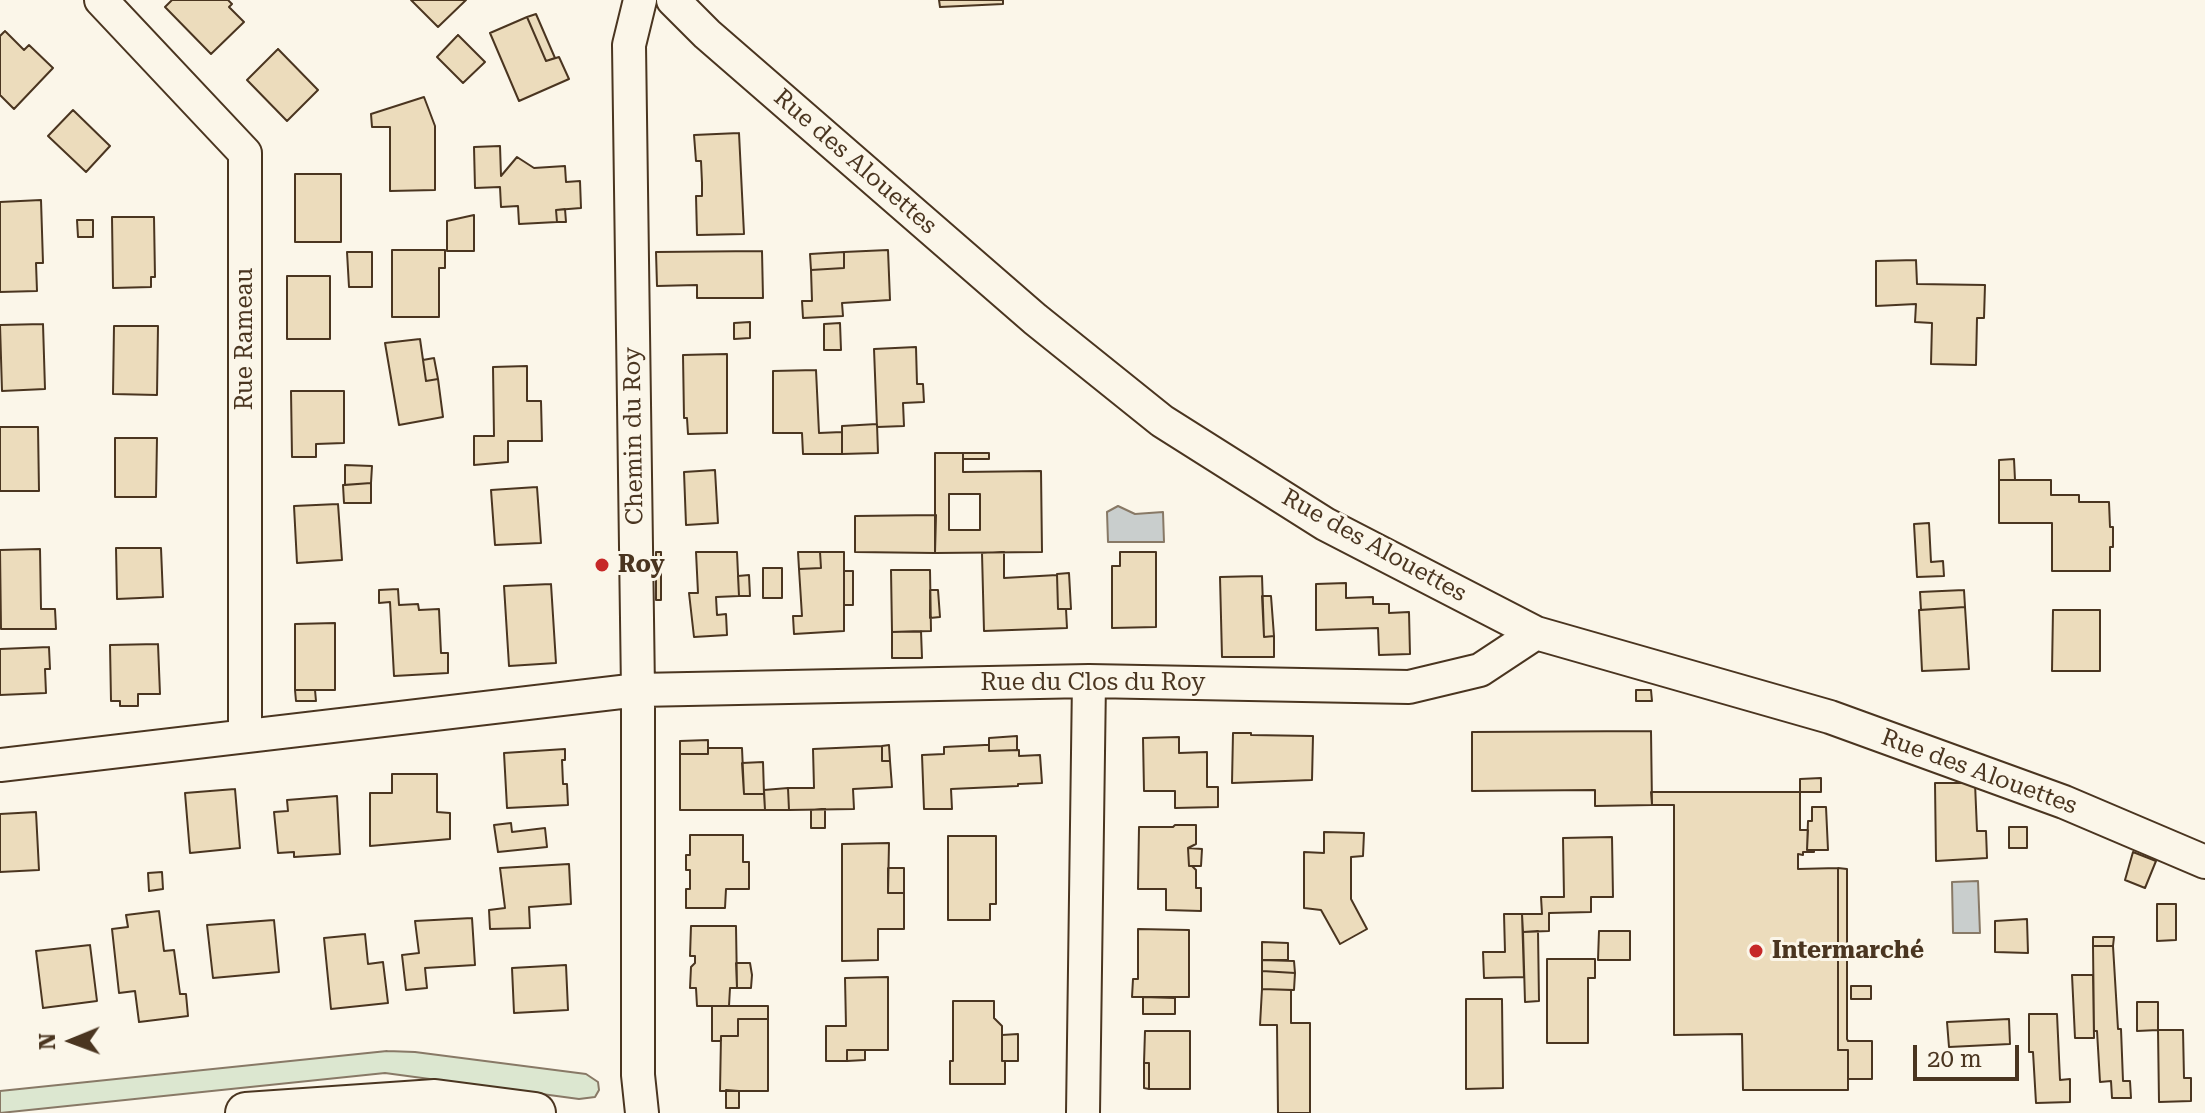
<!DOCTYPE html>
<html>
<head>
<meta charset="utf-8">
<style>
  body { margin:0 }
  #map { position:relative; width:2205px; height:1113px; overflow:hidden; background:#fbf6e9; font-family:"Roboto Serif",serif }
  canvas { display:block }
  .north { position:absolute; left:32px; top:1001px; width:80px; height:80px; -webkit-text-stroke:6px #fbf6e9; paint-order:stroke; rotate:269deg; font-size:22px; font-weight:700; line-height:32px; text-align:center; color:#4a3520 }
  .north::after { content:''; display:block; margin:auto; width:28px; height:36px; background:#4a3520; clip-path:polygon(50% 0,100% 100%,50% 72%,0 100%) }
  .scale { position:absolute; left:1913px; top:1045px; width:106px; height:36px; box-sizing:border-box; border:4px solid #4a3520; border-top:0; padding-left:10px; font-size:24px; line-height:28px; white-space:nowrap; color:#4a3520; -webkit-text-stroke:6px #fbf6e9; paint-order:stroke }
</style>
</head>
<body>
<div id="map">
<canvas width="2205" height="1113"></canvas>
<div class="north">N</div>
<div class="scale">20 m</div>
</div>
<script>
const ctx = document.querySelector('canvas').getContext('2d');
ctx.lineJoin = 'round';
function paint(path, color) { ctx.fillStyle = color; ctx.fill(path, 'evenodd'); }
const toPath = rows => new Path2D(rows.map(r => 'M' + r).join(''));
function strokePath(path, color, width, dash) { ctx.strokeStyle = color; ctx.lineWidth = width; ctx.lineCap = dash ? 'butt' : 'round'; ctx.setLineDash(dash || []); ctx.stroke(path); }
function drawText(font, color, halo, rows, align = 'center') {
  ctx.font = font + ' "Roboto Serif",serif'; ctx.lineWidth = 6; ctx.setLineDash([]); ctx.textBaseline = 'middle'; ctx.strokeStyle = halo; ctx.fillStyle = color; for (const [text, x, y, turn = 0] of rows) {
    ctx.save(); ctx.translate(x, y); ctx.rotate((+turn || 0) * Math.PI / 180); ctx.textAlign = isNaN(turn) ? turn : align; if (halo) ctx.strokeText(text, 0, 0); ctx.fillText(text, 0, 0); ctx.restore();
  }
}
const green = toPath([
  [387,1051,415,1052,586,1074,598,1082,599,1090,595,1097,579,1099,385,1073,0,1113,0,1091,387,1051]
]);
const water = toPath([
  [1118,506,1135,514,1163,512,1164,542,1108,542,1107,512,1118,506],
  [1978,881,1980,933,1953,933,1952,882,1978,881]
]);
const building = toPath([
  [172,0,228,0,232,4,229,7,244,22,211,54,165,7,172,0],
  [411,0,466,0,438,27,411,0],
  [939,0,1003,0,1003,4,940,7,939,0],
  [536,14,555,58,546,61,527,17,536,14],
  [527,17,546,61,559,57,569,79,519,101,490,33,527,17],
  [5,31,24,50,29,45,53,68,14,109,0,95,0,36,5,31],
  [458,35,485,62,463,83,437,57,458,35],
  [278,49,318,90,287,121,247,80,278,49],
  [424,97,435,126,435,190,390,191,390,127,372,127,371,114,424,97],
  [73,110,110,146,86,172,48,136,73,110],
  [739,133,744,234,697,235,696,196,702,196,702,183,701,161,696,161,694,135,739,133],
  [500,146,501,176,517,157,534,168,565,166,566,182,580,181,581,208,556,210,557,222,519,224,518,206,501,207,500,187,475,188,474,147,500,146],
  [295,174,341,174,341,242,295,242,295,174],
  [41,200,43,263,36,263,37,291,0,292,0,202,41,200],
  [565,209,566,222,557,222,556,210,565,209],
  [474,215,474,251,447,251,447,221,474,215],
  [112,217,154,217,155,277,151,277,151,287,113,288,112,217],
  [77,220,93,220,93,237,78,237,77,220],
  [392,250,445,250,445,268,439,268,439,317,392,317,392,250],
  [888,250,890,300,842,303,843,316,803,318,802,301,812,301,811,270,844,268,844,252,888,250],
  [762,251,763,298,697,298,697,285,657,286,656,252,762,251],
  [347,252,372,252,372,287,349,287,347,252],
  [844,252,844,268,811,270,810,254,844,252],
  [1916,260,1917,284,1985,285,1984,318,1977,318,1976,365,1931,364,1932,323,1915,322,1916,304,1876,306,1876,261,1916,260],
  [287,276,330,276,330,339,287,339,287,276],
  [750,322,750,338,734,339,734,323,750,322],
  [840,323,841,350,824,350,824,324,840,323],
  [43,324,45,389,2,391,0,325,43,324],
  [114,326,158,326,157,395,113,394,114,326],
  [420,339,426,381,438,379,443,417,399,425,385,343,420,339],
  [916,347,917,384,923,384,924,402,903,403,904,426,877,427,874,349,916,347],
  [727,354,727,433,688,434,687,418,684,418,683,355,727,354],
  [434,358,438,379,426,381,423,360,434,358],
  [527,366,527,401,541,401,542,441,508,441,508,462,474,465,474,436,494,436,493,367,527,366],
  [816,370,819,433,842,432,842,454,803,454,802,433,773,433,773,371,816,370],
  [291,391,344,391,344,443,316,444,316,457,292,457,291,391],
  [877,424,878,453,842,454,842,426,877,424],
  [0,427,38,427,39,491,0,491,0,427],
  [115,438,157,438,156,497,115,497,115,438],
  [935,453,963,453,963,472,1041,471,1042,552,935,553,935,453],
  [949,494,980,494,980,530,949,530,949,494],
  [963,453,989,453,989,459,963,459,963,453],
  [2014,459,2015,480,1999,480,1999,460,2014,459],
  [345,465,372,466,371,483,345,485,345,465],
  [715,470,718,523,686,525,684,472,715,470],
  [1999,480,2051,480,2051,495,2079,495,2079,502,2109,502,2110,527,2113,527,2113,547,2110,547,2110,571,2052,571,2052,523,1999,523,1999,480],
  [371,483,371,503,344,503,343,485,371,483],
  [537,487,541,543,495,545,491,490,537,487],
  [338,504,342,560,297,563,294,506,338,504],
  [936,515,935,553,855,552,855,516,936,515],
  [1929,523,1931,562,1943,561,1944,576,1917,577,1914,524,1929,523],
  [116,548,161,548,163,597,117,599,116,548],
  [40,549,41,609,55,609,56,629,1,629,0,550,40,549],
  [656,552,661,552,661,600,656,600,656,552],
  [696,552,737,552,739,596,716,597,717,615,726,614,727,635,694,637,689,593,698,593,696,552],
  [798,552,820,552,821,568,799,569,798,552],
  [820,552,844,552,844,631,794,634,793,616,802,616,799,569,821,568,820,552],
  [1004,552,1004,578,1057,575,1058,609,1066,609,1067,628,984,631,982,553,1004,552],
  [1120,552,1156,552,1156,627,1112,628,1112,566,1120,566,1120,552],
  [763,568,782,568,782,598,763,598,763,568],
  [891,570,930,570,931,631,892,632,891,570],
  [844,571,853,571,853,605,844,605,844,571],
  [1069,573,1071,609,1058,609,1057,574,1069,573],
  [749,575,750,596,739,596,738,576,749,575],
  [1262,576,1264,637,1274,636,1274,657,1222,657,1220,577,1262,576],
  [1346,583,1346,598,1373,597,1373,604,1389,604,1389,613,1409,612,1410,654,1379,655,1378,628,1316,630,1316,584,1346,583],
  [551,584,556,663,509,666,504,586,551,584],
  [398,589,399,605,418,604,419,610,439,609,441,653,448,653,448,673,394,676,390,602,379,603,379,590,398,589],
  [930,590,938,590,940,617,930,618,930,590],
  [1964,590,1965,607,1921,610,1920,592,1964,590],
  [1262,596,1271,596,1274,636,1264,637,1262,596],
  [1965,607,1969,669,1922,671,1919,610,1965,607],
  [2053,610,2100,610,2100,671,2052,671,2053,610],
  [335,623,335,690,295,690,295,624,335,623],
  [921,631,922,658,892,658,892,632,921,631],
  [158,644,160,694,138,694,138,706,120,706,120,701,111,701,110,645,158,644],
  [49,647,50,669,45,669,46,693,0,695,0,649,49,647],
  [295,690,315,690,316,701,296,701,295,690],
  [1636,690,1651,690,1652,701,1636,701,1636,690],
  [1651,731,1652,805,1595,806,1595,790,1472,791,1472,732,1651,731],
  [1233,733,1251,733,1251,735,1313,736,1312,780,1232,783,1233,733],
  [1017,736,1017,750,989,751,989,738,1017,736],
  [1179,737,1179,753,1207,752,1207,787,1218,787,1218,807,1175,808,1175,791,1144,791,1143,738,1179,737],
  [708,740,708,754,680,754,680,741,708,740],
  [889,745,890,761,882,761,882,746,889,745],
  [985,745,989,745,989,751,1019,750,1019,756,1040,755,1042,783,1018,784,1018,786,951,789,952,809,924,809,922,755,944,754,944,747,985,745],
  [882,746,882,761,890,761,892,787,853,789,854,809,789,810,788,788,814,788,813,749,882,746],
  [708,748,742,748,744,794,764,794,765,810,680,810,680,754,708,754,708,748],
  [565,749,565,760,562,760,563,784,567,784,568,805,507,808,504,753,565,749],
  [763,762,764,794,744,794,742,763,763,762],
  [392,774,437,774,437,812,450,813,450,839,370,846,370,793,392,793,392,774],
  [1821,778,1821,792,1800,792,1800,779,1821,778],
  [1935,783,1975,783,1977,831,1986,831,1987,858,1936,861,1935,783],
  [788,788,789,810,765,810,764,790,788,788],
  [235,789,240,848,190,853,185,793,235,789],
  [1651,792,1800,792,1800,830,1808,830,1807,850,1814,850,1814,852,1803,852,1803,855,1798,854,1798,869,1838,868,1838,1050,1848,1050,1848,1090,1743,1090,1742,1034,1674,1035,1674,805,1652,805,1651,792],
  [337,796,340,854,294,857,294,852,278,853,274,812,288,811,287,800,337,796],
  [1812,807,1826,807,1828,850,1807,850,1808,821,1812,821,1812,807],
  [825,809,825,828,811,828,811,810,825,809],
  [36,812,39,870,0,872,0,814,36,812],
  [511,823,512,832,545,828,547,847,498,852,494,825,511,823],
  [1175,825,1196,825,1196,844,1188,848,1189,866,1192,866,1196,870,1196,888,1201,888,1201,911,1166,910,1166,889,1138,889,1139,827,1173,827,1175,825],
  [2009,827,2027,827,2027,848,2009,848,2009,827],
  [1324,832,1364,833,1363,856,1351,857,1351,899,1367,929,1340,944,1321,910,1304,908,1304,852,1324,853,1324,832],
  [690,835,743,835,743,862,749,862,749,889,726,889,725,908,686,908,686,889,690,889,690,870,686,870,686,855,690,855,690,835],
  [948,836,996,836,996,904,990,904,990,920,948,920,948,836],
  [1612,837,1613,897,1591,897,1591,912,1549,913,1549,931,1523,932,1522,914,1542,914,1541,897,1564,897,1563,838,1612,837],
  [889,843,888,893,904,893,904,929,878,929,878,960,842,961,842,844,889,843],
  [1188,848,1202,849,1201,866,1189,866,1188,848],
  [2133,852,2156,861,2145,888,2125,880,2133,852],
  [569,864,571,904,529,907,530,928,490,929,489,910,505,908,500,868,569,864],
  [888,868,904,868,904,893,888,893,888,868],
  [1838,868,1847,869,1847,1039,1848,1041,1872,1041,1872,1079,1848,1079,1848,1050,1838,1050,1838,868],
  [162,872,163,889,149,891,148,873,162,872],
  [2157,904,2176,904,2176,940,2157,941,2157,904],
  [159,911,164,951,174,950,180,994,186,994,188,1016,139,1022,135,991,119,993,112,929,128,927,126,915,159,911],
  [1504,914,1522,914,1524,977,1484,978,1483,952,1505,952,1504,914],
  [472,918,475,965,425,968,427,988,406,990,402,955,419,953,415,921,472,918],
  [2027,919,2028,953,1995,952,1995,921,2027,919],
  [274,920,279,972,213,978,207,925,274,920],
  [691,926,736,926,737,988,730,988,729,1006,697,1006,696,988,690,988,691,967,695,963,695,956,690,956,691,926],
  [1138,929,1189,930,1189,997,1132,997,1133,979,1138,979,1138,929],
  [1538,931,1539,1001,1525,1002,1523,932,1538,931],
  [1599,931,1630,931,1630,960,1598,960,1599,931],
  [365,934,368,964,383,962,388,1003,331,1009,324,938,365,934],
  [2093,937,2114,937,2113,946,2093,946,2093,937],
  [1262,942,1288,943,1288,960,1262,960,1262,942],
  [90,945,97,1001,43,1008,36,951,90,945],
  [2093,946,2113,946,2118,1029,2121,1029,2123,1081,2130,1081,2131,1098,2112,1098,2111,1081,2100,1082,2097,1031,2094,1031,2093,946],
  [1547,959,1595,959,1595,978,1588,978,1588,1043,1547,1043,1547,959],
  [1262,960,1294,961,1295,973,1262,971,1262,960],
  [736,963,750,963,752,975,751,988,737,988,736,963],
  [566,965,568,1010,514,1013,512,968,566,965],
  [1262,971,1295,973,1294,990,1262,989,1262,971],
  [2072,975,2093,975,2094,1038,2075,1038,2072,975],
  [888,977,888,1050,847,1050,847,1061,826,1061,826,1026,846,1026,845,978,888,977],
  [1851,986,1871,986,1871,999,1851,999,1851,986],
  [1262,989,1291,990,1291,1023,1310,1023,1310,1113,1278,1113,1277,1025,1260,1025,1262,989],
  [1143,997,1175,998,1175,1014,1143,1014,1143,997],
  [1466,999,1502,999,1503,1088,1466,1089,1466,999],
  [953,1001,994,1001,994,1018,1002,1026,1002,1061,1005,1061,1005,1084,950,1084,950,1061,953,1061,953,1001],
  [2137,1002,2158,1002,2158,1030,2137,1031,2137,1002],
  [712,1006,768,1006,768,1019,738,1019,738,1036,721,1036,721,1041,712,1041,712,1006],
  [2029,1014,2057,1014,2060,1080,2070,1079,2070,1102,2036,1103,2033,1052,2029,1052,2029,1014],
  [738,1019,768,1019,768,1091,720,1091,721,1036,738,1036,738,1019],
  [2009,1019,2010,1044,1949,1047,1947,1022,2009,1019],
  [2158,1030,2183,1030,2184,1078,2191,1078,2191,1101,2159,1102,2158,1030],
  [1145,1031,1190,1031,1190,1089,1149,1089,1149,1063,1144,1063,1145,1031],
  [1018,1034,1018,1061,1002,1061,1002,1035,1018,1034],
  [847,1050,865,1050,865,1060,847,1061,847,1050],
  [1144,1063,1149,1063,1149,1089,1144,1088,1144,1063],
  [726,1090,739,1091,739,1108,726,1108,726,1090]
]);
const minor = toPath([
  [101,0,245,153,245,736],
  [640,0,629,45,638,690,638,1075,642,1113],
  [673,0,707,34,1035,319,1162,421,1325,524,1536,633,1830,717,2064,802,2205,862],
  [0,765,638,690,1089,681,1409,687,1480,670,1536,633],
  [1083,1113,1089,681]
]);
const tertiary = toPath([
  [246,1113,435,1100,535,1113]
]);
const markers = [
  [602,565,8,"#c62828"],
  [1756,951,8,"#c62828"]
];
const streetNames = [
  ["Rue des Alouettes",855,162,41],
  ["Rue Rameau",245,339,-90],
  ["Chemin du Roy",634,436,-91],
  ["Rue des Alouettes",1374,546,29],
  ["Rue du Clos du Roy",1093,683],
  ["Rue des Alouettes",1979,772,20]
];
const poiNames = [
  ["Roy",618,565],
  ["Intermarché",1772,951]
];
paint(green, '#dce7d0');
strokePath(green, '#887966', 2);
paint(water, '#c9cecd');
strokePath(water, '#887966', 2);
paint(building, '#ecdcbc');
strokePath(building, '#4a3520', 2);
strokePath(minor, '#4a3520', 36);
strokePath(tertiary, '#4a3520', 44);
strokePath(minor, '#fbf6e9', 32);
strokePath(tertiary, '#fbf6e9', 40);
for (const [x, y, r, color] of markers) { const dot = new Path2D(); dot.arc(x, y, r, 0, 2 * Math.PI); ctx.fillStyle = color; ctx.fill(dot); strokePath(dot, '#fbf6e9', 3); }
drawText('24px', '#4a3520', '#fbf6e9', streetNames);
drawText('bold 24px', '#4a3520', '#fbf6e9', poiNames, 'left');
</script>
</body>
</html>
